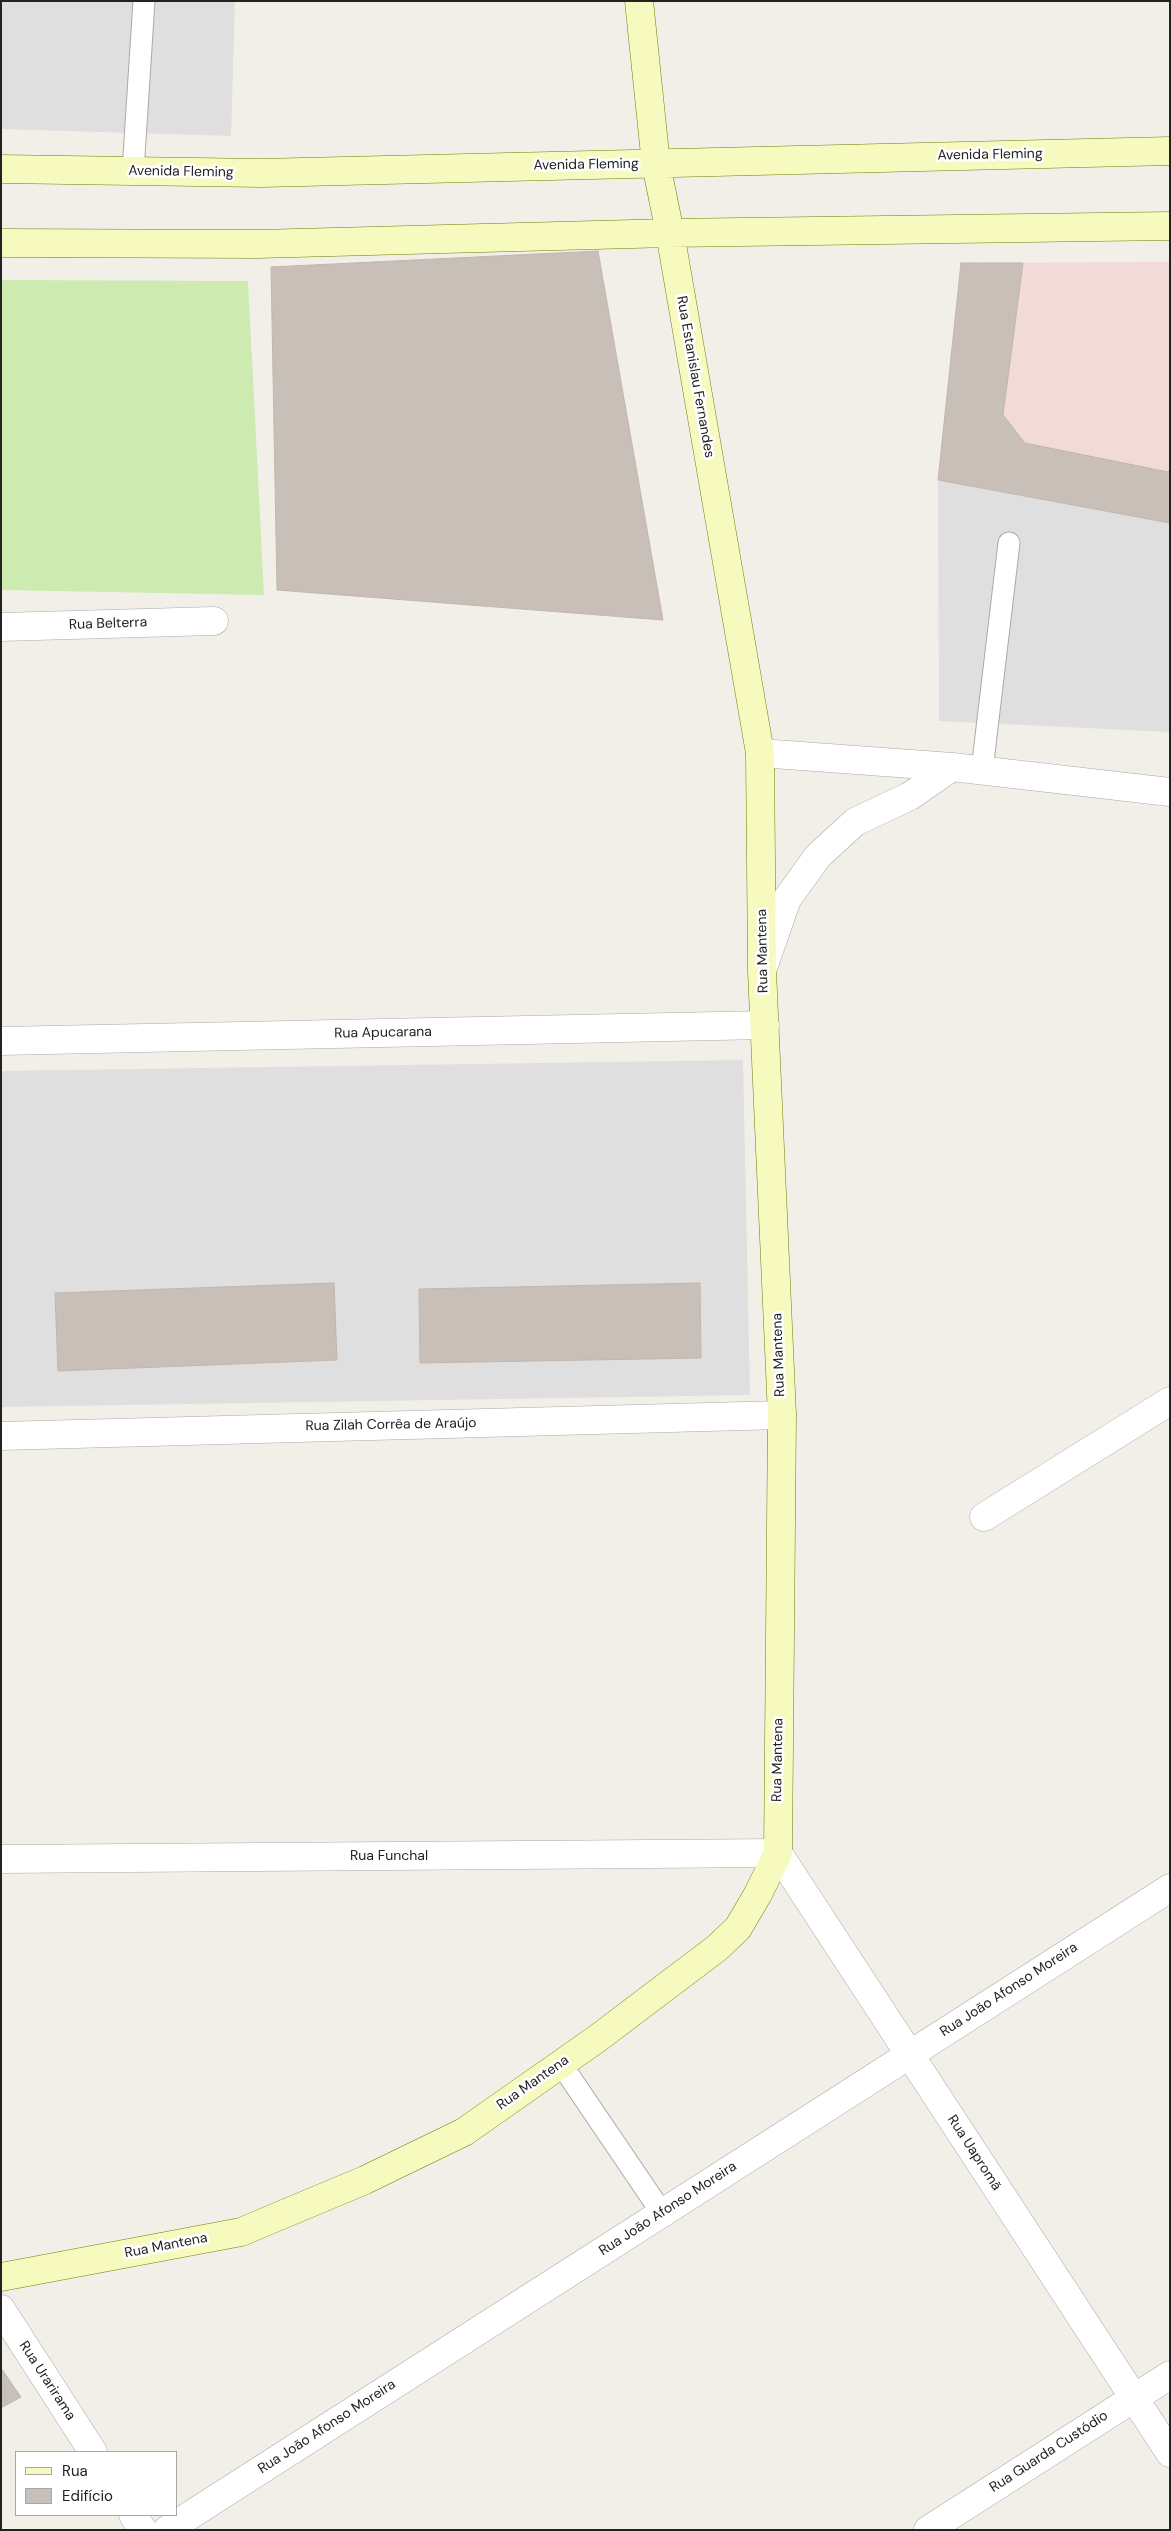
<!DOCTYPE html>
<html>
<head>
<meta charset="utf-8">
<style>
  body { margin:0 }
  #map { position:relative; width:1171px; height:2531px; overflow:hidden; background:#f2efe9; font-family:"DM Sans",sans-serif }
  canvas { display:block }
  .frame { position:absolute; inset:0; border:2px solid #222; pointer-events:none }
  .legend { position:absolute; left:15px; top:2451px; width:162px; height:65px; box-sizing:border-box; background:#fff; border:1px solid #a7a7a7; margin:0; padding:6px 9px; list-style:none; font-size:15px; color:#222 }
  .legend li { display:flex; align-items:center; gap:10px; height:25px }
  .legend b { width:25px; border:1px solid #a7a7a7 }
</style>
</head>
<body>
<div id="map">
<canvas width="1171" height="2531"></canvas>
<div class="frame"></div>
<ul class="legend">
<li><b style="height:6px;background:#f7fabf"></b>Rua</li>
<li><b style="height:14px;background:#c7bfb8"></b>Edifício</li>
</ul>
</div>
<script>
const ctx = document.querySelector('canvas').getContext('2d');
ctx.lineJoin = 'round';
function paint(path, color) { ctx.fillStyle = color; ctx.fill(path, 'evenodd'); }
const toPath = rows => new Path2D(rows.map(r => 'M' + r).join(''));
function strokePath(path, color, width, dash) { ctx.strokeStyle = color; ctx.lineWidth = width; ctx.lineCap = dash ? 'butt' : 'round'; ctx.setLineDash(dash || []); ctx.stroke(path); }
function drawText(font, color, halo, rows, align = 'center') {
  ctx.font = font + ' "DM Sans",sans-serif'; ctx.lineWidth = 5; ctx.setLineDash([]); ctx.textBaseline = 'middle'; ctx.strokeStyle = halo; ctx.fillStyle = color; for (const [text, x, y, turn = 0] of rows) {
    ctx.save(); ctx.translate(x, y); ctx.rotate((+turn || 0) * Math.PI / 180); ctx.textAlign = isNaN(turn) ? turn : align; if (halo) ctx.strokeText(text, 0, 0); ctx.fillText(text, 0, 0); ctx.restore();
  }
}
const residential = toPath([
  [1,1,235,1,231,136,1,129],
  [938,480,1170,523,1170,732,939,721],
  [743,1060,750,1395,1,1407,1,1071]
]);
const commercial = toPath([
  [1170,262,1170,523,938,480,961,263]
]);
const grass = toPath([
  [1,280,248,281,264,595,1,590]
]);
const building = toPath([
  [598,251,663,620,277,590,271,267,598,251],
  [961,263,1023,263,1003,415,1025,443,1168,472,1170,470,1170,523,938,480,961,263],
  [334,1283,337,1360,58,1371,55,1293,334,1283],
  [700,1283,701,1358,420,1363,419,1289,700,1283],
  [1,2368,21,2397,1,2408,1,2368]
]);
const lane = toPath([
  [133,171,144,1],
  [982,770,1009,543],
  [561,2064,662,2213]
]);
const street = toPath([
  [1,627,214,621],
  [760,753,952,767,1170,792],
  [763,968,787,899,818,856,855,822,910,796,952,767],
  [1,1041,765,1025],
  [1,1436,782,1415],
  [984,1517,1170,1401],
  [1,1859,778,1853,1170,2453],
  [1,2309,93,2452],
  [133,2515,143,2530],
  [167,2530,1170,1888],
  [928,2530,1170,2375]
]);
const secondary = toPath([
  [1,169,261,173,1170,151],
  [1,243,258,244,670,233,1170,226],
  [1,2277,241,2232,365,2180,464,2132,598,2038,717,1948,738,1928,758,1894,778,1853,782,1415,762,971,760,753,670,233,656,164,639,1]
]);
const streetNames = [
  ["Avenida Fleming",990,155,-1],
  ["Avenida Fleming",586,165,-1],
  ["Avenida Fleming",181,172,1],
  ["Rua Estanislau Fernandes",695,377,80],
  ["Rua Belterra",108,624,-2],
  ["Rua Mantena",763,951,-91],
  ["Rua Apucarana",383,1033,-1],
  ["Rua Mantena",779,1355,-92],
  ["Rua Zilah Corrêa de Araújo",391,1425,-1],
  ["Rua Mantena",778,1760,-89],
  ["Rua Funchal",389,1856],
  ["Rua João Afonso Moreira",1009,1990,-33],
  ["Rua Mantena",533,2083,-35],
  ["Rua Uapromã",974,2153,57],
  ["Rua João Afonso Moreira",668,2209,-33],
  ["Rua Mantena",166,2246,-11],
  ["Rua Urarirama",47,2381,57],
  ["Rua João Afonso Moreira",327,2427,-33],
  ["Rua Guarda Custódio",1049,2452,-33]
];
paint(residential, '#e0dfdf');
paint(commercial, '#f2dad9');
paint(grass, '#cdebb0');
paint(building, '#c7bfb8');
strokePath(building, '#c4b6ab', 1);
strokePath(lane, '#a9a9a9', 23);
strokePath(street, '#a9a9a9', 29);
strokePath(secondary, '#707d05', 29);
strokePath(lane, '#fff', 21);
strokePath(street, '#fff', 28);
strokePath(secondary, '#f7fabf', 28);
drawText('14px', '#222', '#fff', streetNames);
</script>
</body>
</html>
